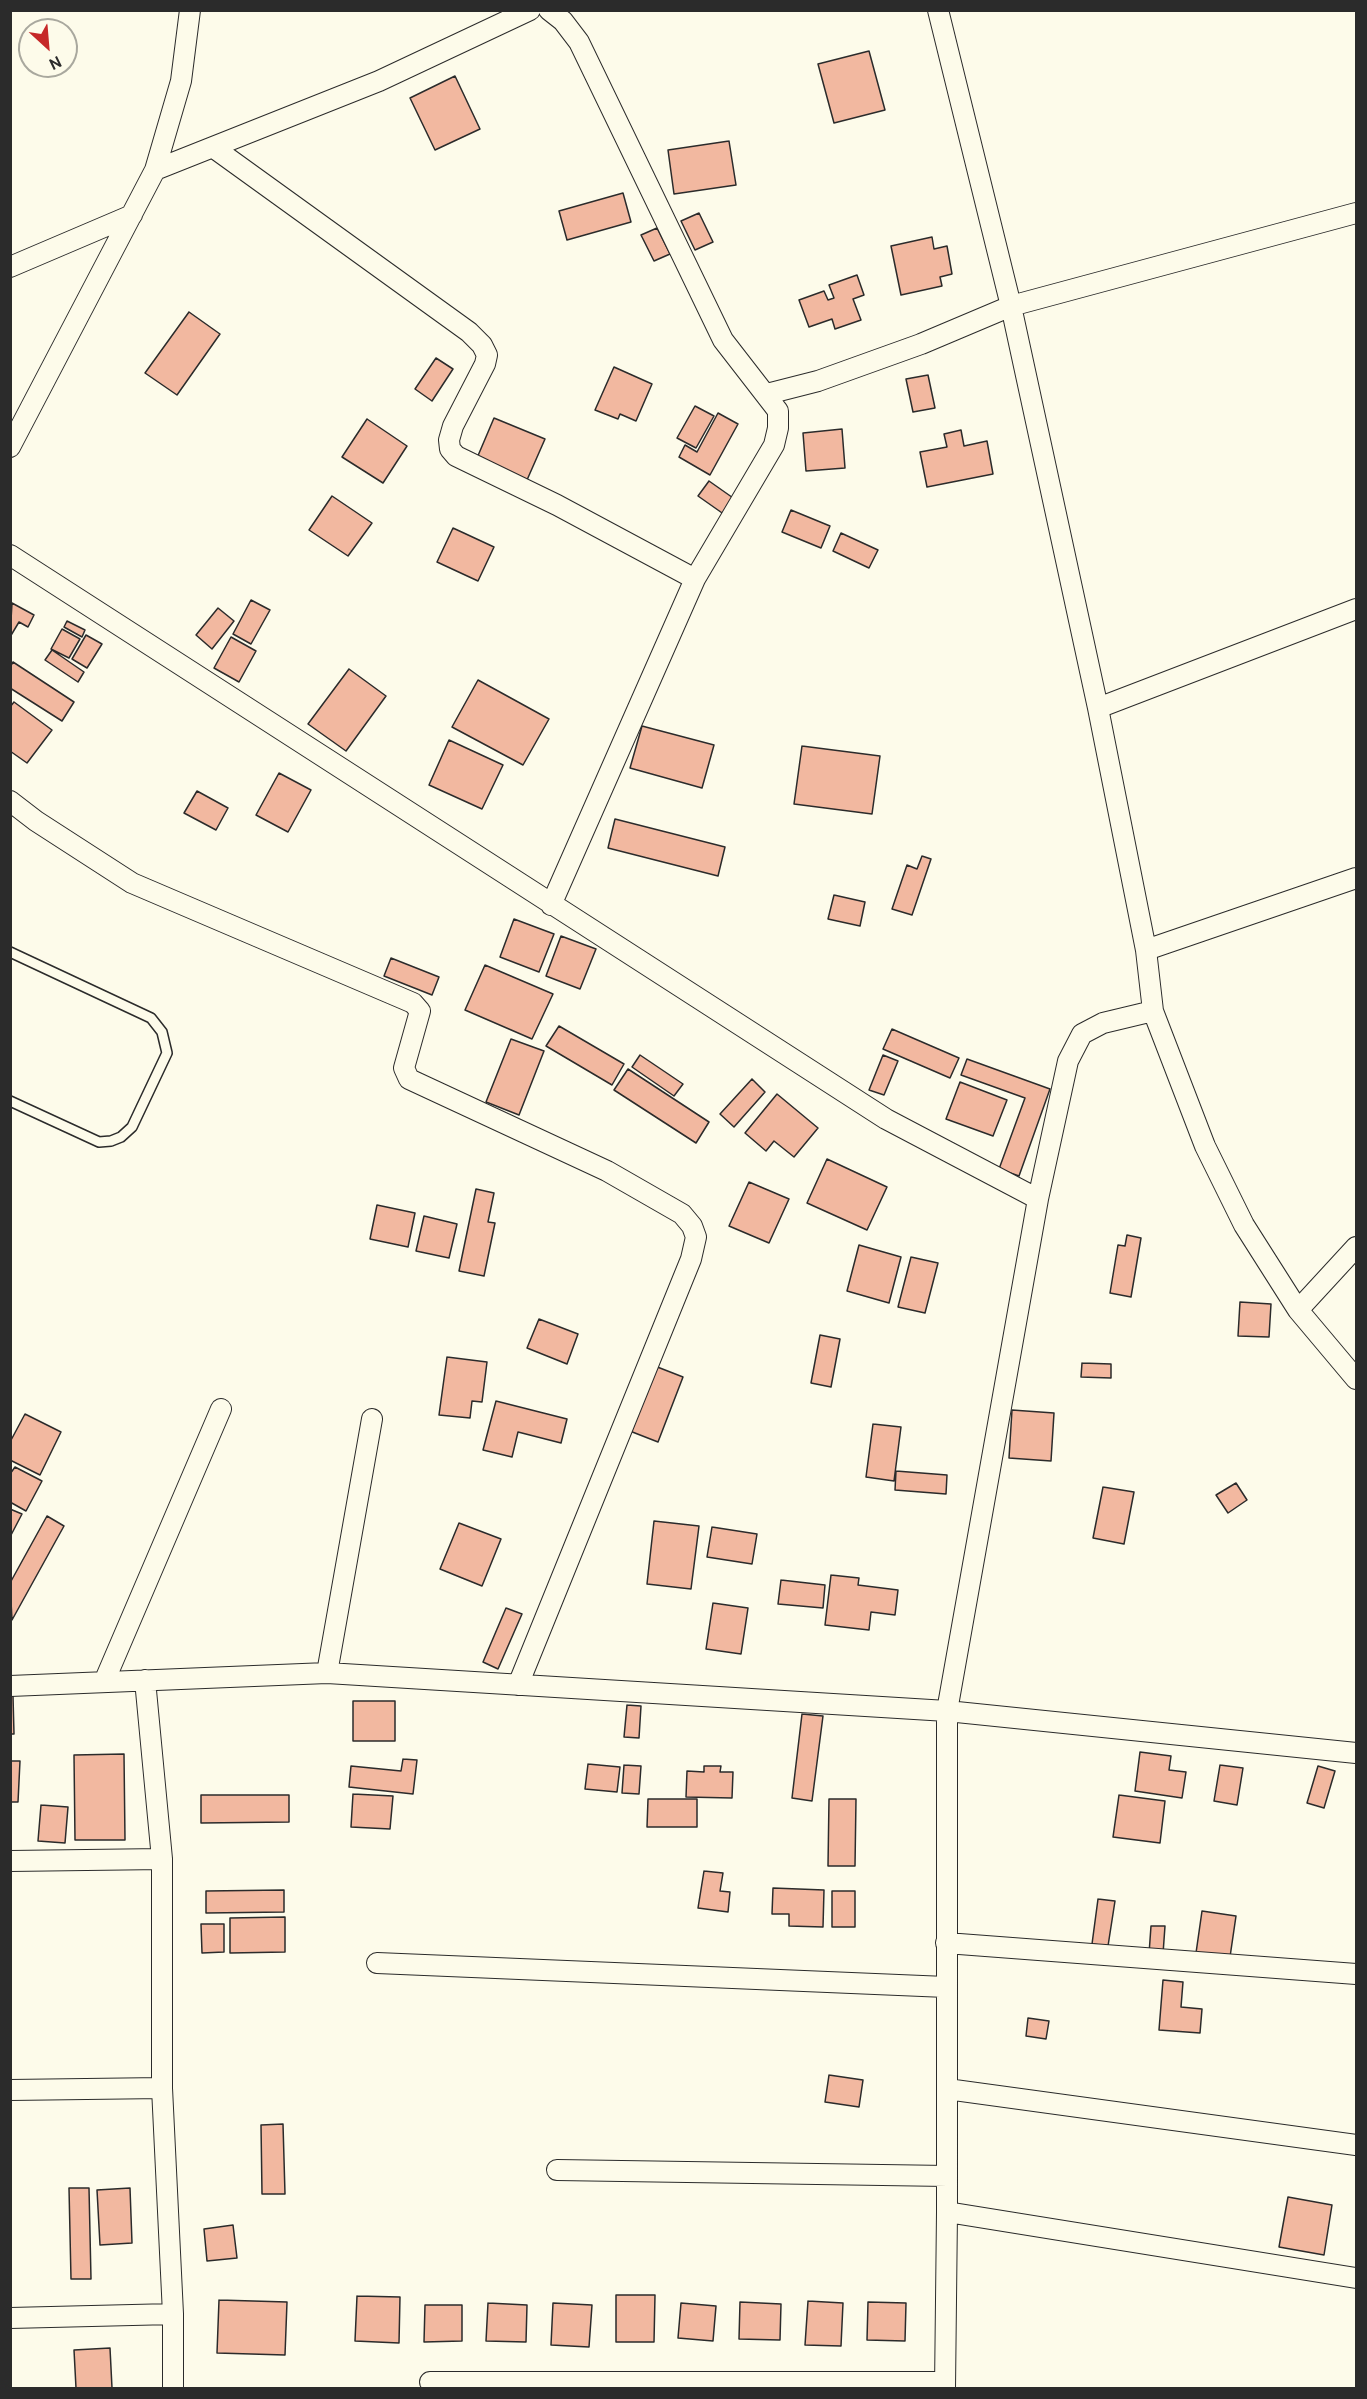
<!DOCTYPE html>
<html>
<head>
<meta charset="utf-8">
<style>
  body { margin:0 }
  #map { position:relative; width:1367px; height:2399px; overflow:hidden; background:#fdfbea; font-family:Cabin,sans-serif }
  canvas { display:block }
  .frame { position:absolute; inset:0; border:12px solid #2b2b2b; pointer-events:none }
  .north { position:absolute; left:18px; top:18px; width:60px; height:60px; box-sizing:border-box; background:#fdfbea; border:2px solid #a9a89e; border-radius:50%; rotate:154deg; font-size:16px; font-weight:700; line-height:24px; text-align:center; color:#2b2b2b }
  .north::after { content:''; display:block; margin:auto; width:21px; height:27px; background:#c62828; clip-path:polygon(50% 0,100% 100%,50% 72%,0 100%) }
</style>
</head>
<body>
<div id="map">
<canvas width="1367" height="2399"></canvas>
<div class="frame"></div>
<div class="north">N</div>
</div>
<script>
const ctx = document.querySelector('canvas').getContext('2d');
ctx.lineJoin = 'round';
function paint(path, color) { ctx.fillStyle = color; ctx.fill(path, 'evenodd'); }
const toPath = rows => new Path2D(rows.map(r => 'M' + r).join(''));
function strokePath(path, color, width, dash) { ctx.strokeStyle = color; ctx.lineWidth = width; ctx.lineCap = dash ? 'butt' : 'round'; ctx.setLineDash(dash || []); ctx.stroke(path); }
const building = toPath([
  [869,51,885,110,834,123,818,64,869,51],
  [455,76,480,129,435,150,410,98,455,76],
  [729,141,736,185,674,194,668,150,729,141],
  [623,193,631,222,567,240,559,211,623,193],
  [699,213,713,242,695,250,681,221,699,213],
  [657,228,670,254,654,261,641,235,657,228],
  [932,237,934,249,947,246,952,274,940,277,942,286,901,295,891,246,932,237],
  [857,275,864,295,853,299,861,320,835,329,832,319,809,327,799,300,824,291,828,300,834,298,829,285,857,275],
  [189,312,220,334,177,395,145,373,189,312],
  [436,358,453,369,432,401,415,389,436,358],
  [614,367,652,384,636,421,620,414,618,419,595,410,614,367],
  [928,375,935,408,913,412,906,379,928,375],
  [695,406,714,416,696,448,677,438,695,406],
  [718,413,738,424,710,475,679,457,685,445,697,452,718,413],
  [494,418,545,439,527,480,477,458,494,418],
  [367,419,407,446,383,483,342,457,367,419],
  [842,429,845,468,806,471,803,433,842,429],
  [961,430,964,446,987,441,993,474,927,487,920,452,947,447,944,434,961,430],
  [709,481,736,500,725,515,698,496,709,481],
  [332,496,372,523,348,556,309,530,332,496],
  [791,510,830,526,821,548,782,532,791,510],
  [453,528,494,547,478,581,437,562,453,528],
  [841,533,878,550,869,568,833,551,841,533],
  [251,600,270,610,251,644,233,634,251,600],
  [12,603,34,615,28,627,19,622,10,637,12,603],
  [218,608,234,621,212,649,196,635,218,608],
  [67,621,85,630,82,637,64,627,67,621],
  [62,629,80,639,69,658,51,649,62,629],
  [86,635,102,644,87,668,72,659,86,635],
  [231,637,256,651,239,682,214,668,231,637],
  [52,650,84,672,78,682,45,660,52,650],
  [13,662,74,702,62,721,10,688,10,667,13,662],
  [349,669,386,696,346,751,308,724,349,669],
  [478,680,549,719,523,765,452,727,478,680],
  [14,702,52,730,27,763,10,751,10,707,14,702],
  [642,726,714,745,702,788,630,768,642,726],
  [449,740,503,765,482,809,429,785,449,740],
  [802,746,880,756,872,814,794,804,802,746],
  [279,773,311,790,288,832,256,815,279,773],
  [197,791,228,808,216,830,184,813,197,791],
  [615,819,725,847,718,876,608,848,615,819],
  [922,856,931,859,912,915,892,909,907,865,917,869,922,856],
  [834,895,865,902,860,926,828,919,834,895],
  [514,919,554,934,539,972,500,957,514,919],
  [561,936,596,949,580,989,546,976,561,936],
  [391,958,439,977,432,995,384,976,391,958],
  [485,965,553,994,532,1039,465,1010,485,965],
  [559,1026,624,1064,612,1085,546,1046,559,1026],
  [892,1029,959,1058,950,1078,883,1049,892,1029],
  [511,1039,544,1051,519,1115,486,1102,511,1039],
  [640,1055,683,1084,674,1096,632,1067,640,1055],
  [883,1055,898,1061,884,1095,869,1090,883,1055],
  [967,1059,1050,1089,1019,1176,999,1169,1025,1098,961,1075,967,1059],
  [628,1069,709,1122,696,1143,614,1090,628,1069],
  [752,1079,765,1092,734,1127,720,1114,752,1079],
  [960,1082,1007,1100,993,1136,946,1119,960,1082],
  [777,1094,818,1128,794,1157,774,1141,766,1151,745,1133,777,1094],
  [827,1159,887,1187,867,1230,807,1203,827,1159],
  [749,1182,789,1199,769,1243,729,1226,749,1182],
  [476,1189,494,1193,488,1222,495,1223,484,1276,459,1271,476,1189],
  [377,1205,415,1213,408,1247,370,1239,377,1205],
  [424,1216,457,1224,449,1258,416,1251,424,1216],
  [1127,1235,1141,1238,1131,1297,1110,1293,1118,1245,1125,1246,1127,1235],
  [859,1245,901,1257,889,1303,847,1291,859,1245],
  [911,1257,938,1263,925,1313,898,1307,911,1257],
  [1240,1302,1271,1304,1269,1337,1238,1336,1240,1302],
  [539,1319,578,1334,567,1364,527,1348,539,1319],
  [820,1335,840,1339,831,1387,811,1383,820,1335],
  [447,1357,487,1362,482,1402,472,1401,470,1418,439,1415,447,1357],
  [642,1361,683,1377,658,1442,617,1426,642,1361],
  [1082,1363,1111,1364,1111,1378,1081,1377,1082,1363],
  [496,1401,567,1419,561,1443,518,1432,512,1457,483,1450,496,1401],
  [1012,1410,1054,1413,1051,1461,1009,1458,1012,1410],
  [25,1414,61,1432,40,1475,10,1460,10,1442,25,1414],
  [873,1424,901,1427,894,1481,866,1477,873,1424],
  [15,1467,42,1481,26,1511,10,1502,10,1474,15,1467],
  [896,1471,947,1475,946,1494,895,1490,896,1471],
  [1236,1483,1247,1500,1228,1513,1216,1495,1236,1483],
  [1103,1487,1134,1492,1124,1544,1093,1538,1103,1487],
  [10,1509,22,1514,10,1537,10,1509],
  [47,1516,64,1526,12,1620,10,1583,47,1516],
  [654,1521,699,1526,691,1589,647,1584,654,1521],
  [459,1523,501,1539,482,1586,440,1569,459,1523],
  [712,1527,757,1534,752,1564,707,1557,712,1527],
  [831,1575,859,1578,858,1585,898,1590,895,1615,871,1612,869,1630,825,1625,831,1575],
  [781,1580,825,1585,823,1608,778,1604,781,1580],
  [713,1603,748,1608,741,1654,706,1649,713,1603],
  [506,1608,522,1614,498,1669,483,1662,506,1608],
  [10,1696,13,1696,14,1734,10,1734,10,1696],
  [353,1701,395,1701,395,1741,353,1741,353,1701],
  [627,1705,641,1706,639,1738,624,1737,627,1705],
  [802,1714,823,1716,812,1801,792,1798,802,1714],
  [1140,1752,1171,1756,1169,1770,1186,1772,1182,1798,1135,1791,1140,1752],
  [124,1754,125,1840,75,1840,74,1755,124,1754],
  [403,1759,417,1760,413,1794,349,1787,351,1766,401,1771,403,1759],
  [10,1761,20,1761,18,1802,10,1802,10,1761],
  [588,1764,620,1767,617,1792,585,1789,588,1764],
  [624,1765,641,1766,639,1794,622,1793,624,1765],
  [1220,1765,1243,1768,1237,1805,1214,1801,1220,1765],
  [704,1766,721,1766,720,1772,733,1772,732,1798,686,1797,687,1771,704,1772,704,1766],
  [1318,1766,1335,1771,1324,1808,1307,1803,1318,1766],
  [353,1794,393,1796,390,1829,351,1827,353,1794],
  [201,1795,289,1795,289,1822,201,1823,201,1795],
  [1119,1795,1165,1801,1160,1843,1113,1837,1119,1795],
  [648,1799,697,1799,697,1827,647,1827,648,1799],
  [829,1799,856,1799,855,1866,828,1866,829,1799],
  [41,1805,68,1807,65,1843,38,1841,41,1805],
  [704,1871,723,1873,720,1891,730,1892,728,1912,698,1908,704,1871],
  [773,1888,824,1890,823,1927,789,1926,789,1914,772,1914,773,1888],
  [284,1890,284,1912,206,1913,206,1891,284,1890],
  [832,1891,855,1891,855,1927,832,1927,832,1891],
  [1098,1899,1115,1901,1108,1946,1092,1944,1098,1899],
  [1202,1911,1236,1916,1230,1957,1196,1953,1202,1911],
  [285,1917,285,1952,230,1953,230,1918,285,1917],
  [201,1924,224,1924,224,1952,202,1953,201,1924],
  [1151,1926,1165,1926,1163,1954,1149,1954,1151,1926],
  [1163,1980,1183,1982,1181,2007,1202,2009,1200,2033,1159,2030,1163,1980],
  [1028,2018,1049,2021,1046,2039,1026,2036,1028,2018],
  [829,2075,863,2080,859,2107,825,2102,829,2075],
  [283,2124,285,2194,262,2194,261,2125,283,2124],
  [69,2188,89,2188,91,2279,71,2279,69,2188],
  [130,2188,132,2243,100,2245,97,2190,130,2188],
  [1288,2197,1332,2205,1324,2255,1279,2247,1288,2197],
  [233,2225,237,2258,207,2261,204,2229,233,2225],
  [616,2295,655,2295,654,2342,616,2342,616,2295],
  [357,2296,400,2297,399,2343,355,2341,357,2296],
  [219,2300,287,2302,285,2355,217,2353,219,2300],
  [808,2301,843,2303,841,2346,805,2345,808,2301],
  [740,2302,781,2304,780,2340,739,2339,740,2302],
  [868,2302,906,2303,905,2341,867,2340,868,2302],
  [488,2303,527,2305,526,2342,486,2341,488,2303],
  [553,2303,592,2305,589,2347,551,2345,553,2303],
  [681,2303,716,2306,713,2341,678,2338,681,2303],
  [425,2305,462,2305,462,2341,424,2342,425,2305],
  [110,2348,112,2388,76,2388,74,2350,110,2348]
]);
const service = toPath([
  [10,952,151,1018,162,1032,167,1053,132,1127,121,1137,111,1141,99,1142,10,1101]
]);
const minor = toPath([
  [549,10,563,21,579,42,723,340,778,411,778,428,774,445,695,579,551,905],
  [938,10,1011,306,1098,708,1146,950,1153,1011,1205,1146,1244,1225,1298,1310,1356,1379],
  [214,148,469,332,482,345,487,355,485,364,453,426,449,440,450,449,456,456,557,505,695,579],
  [155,170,379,81,530,10],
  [10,267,132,215],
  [767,394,818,381,921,344,1011,306,1356,213],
  [10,447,155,170,181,81,190,10],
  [10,555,886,1119,1038,1199],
  [1098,708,1356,609],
  [10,801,36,821,132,883,413,1003,420,1011,404,1068,409,1079,607,1171,682,1214,692,1226,696,1237,691,1259,518,1685],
  [1146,950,1356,878],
  [1298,1310,1356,1247],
  [327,1673,372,1419],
  [145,1680,162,1859,162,2088,173,2314,173,2388],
  [104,1682,221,1409],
  [10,1686,327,1673,947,1711,1356,1753],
  [10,1861,162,1859],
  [946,1943,1356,1974],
  [377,1963,946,1987],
  [947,2089,1356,2145],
  [10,2090,162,2088],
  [557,2170,947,2176],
  [947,2212,1356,2278],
  [10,2318,173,2314],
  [430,2382,945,2382],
  [945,2388,947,2212,947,1711,1038,1199,1068,1061,1082,1034,1103,1023,1153,1011]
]);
paint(building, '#f2b8a0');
strokePath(building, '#2b2b2b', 1.5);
strokePath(service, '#2b2b2b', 12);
strokePath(minor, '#2b2b2b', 22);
strokePath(service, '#fdfbea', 9);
strokePath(minor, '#fdfbea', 20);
</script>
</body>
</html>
